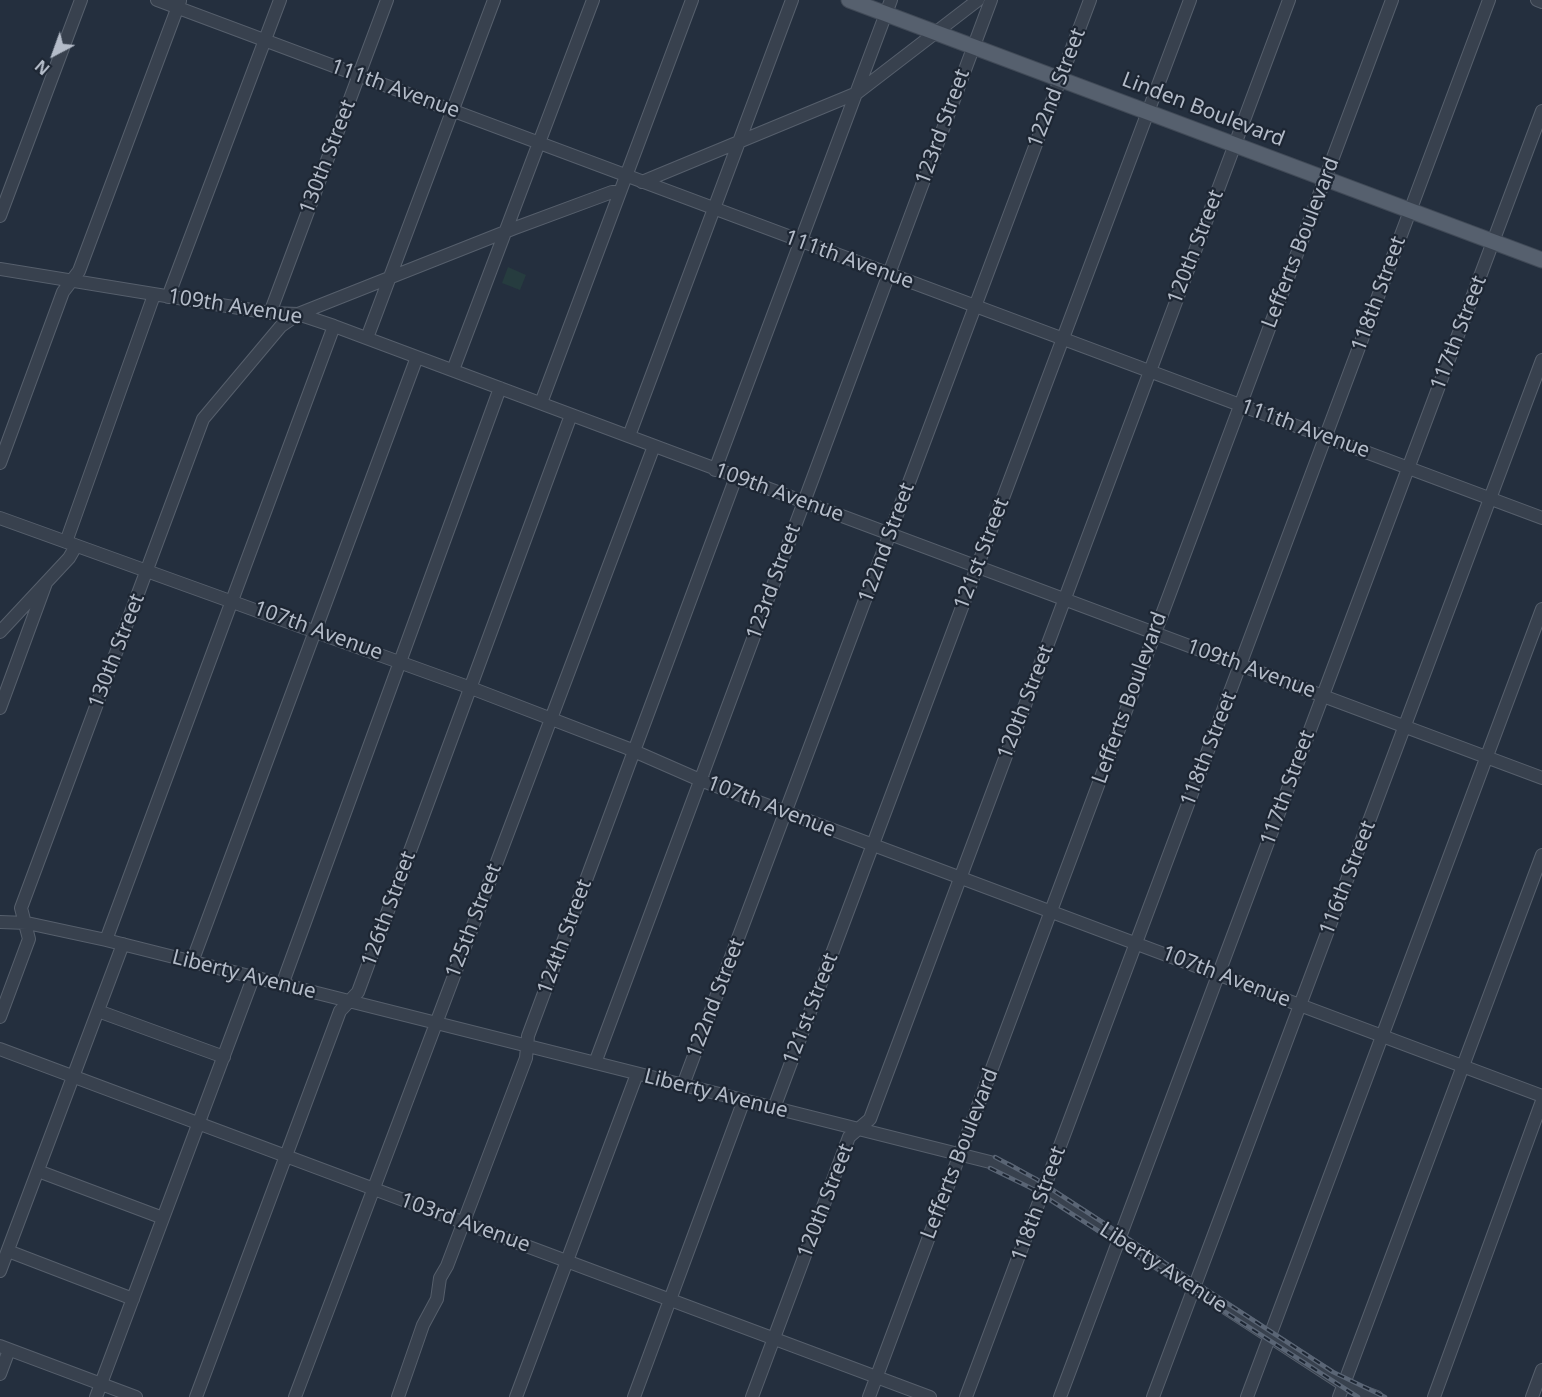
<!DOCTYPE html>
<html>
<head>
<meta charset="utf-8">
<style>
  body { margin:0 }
  #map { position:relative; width:1542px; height:1397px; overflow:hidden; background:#242f3e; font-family:"Noto Sans",sans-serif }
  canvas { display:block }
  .north { position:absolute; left:24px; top:24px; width:60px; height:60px; -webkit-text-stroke:4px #1d2633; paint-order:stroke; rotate:221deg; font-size:16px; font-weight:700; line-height:24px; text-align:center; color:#b4bcc9 }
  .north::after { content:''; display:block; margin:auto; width:21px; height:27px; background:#b4bcc9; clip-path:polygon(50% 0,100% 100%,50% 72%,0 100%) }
</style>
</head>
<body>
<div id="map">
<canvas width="1542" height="1397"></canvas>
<div class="north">N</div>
</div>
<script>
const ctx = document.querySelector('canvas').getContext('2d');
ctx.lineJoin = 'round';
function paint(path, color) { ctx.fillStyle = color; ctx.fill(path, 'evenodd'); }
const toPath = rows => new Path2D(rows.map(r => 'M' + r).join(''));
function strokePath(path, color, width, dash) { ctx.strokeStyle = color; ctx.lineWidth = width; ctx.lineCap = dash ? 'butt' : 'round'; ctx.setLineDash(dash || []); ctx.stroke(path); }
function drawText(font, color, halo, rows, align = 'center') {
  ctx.font = font + ' "Noto Sans",sans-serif'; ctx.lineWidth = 4.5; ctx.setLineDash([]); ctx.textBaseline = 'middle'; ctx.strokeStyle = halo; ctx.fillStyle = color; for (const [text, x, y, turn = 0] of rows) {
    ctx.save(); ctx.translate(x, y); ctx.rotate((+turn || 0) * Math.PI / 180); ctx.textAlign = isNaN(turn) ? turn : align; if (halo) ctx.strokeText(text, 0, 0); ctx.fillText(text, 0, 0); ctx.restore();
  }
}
const green = toPath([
  [508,267,526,275,520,290,502,283]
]);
const minor = toPath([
  [157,0,1542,518],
  [1537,0,1542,2],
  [642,182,857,93,978,0],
  [0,216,81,0],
  [0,269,270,313,298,314,334,326,1542,778],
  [168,297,280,0],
  [270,313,387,0],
  [367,338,494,0],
  [453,370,593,0],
  [541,403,692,0],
  [629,436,792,0],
  [0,463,63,292,79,271,180,1],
  [715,470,891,0],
  [0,518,471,688,627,748,700,780,1542,1096],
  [66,542,154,295],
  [0,632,69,558,76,546],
  [0,708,46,583],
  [0,922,27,923,106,940,990,1162,1008,1169,1044,1190,1344,1385,1377,1397],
  [106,940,334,326],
  [192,962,417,357],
  [282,985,500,388],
  [98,1011,224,1057],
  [0,1017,29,939,21,908,203,419,281,326,298,314,515,228,612,192,619,192],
  [0,1049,930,1397],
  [595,1063,991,0],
  [683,1085,1090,0],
  [774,1108,1190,0],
  [38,1171,163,1218],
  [8,1251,133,1299],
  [0,1271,123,944],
  [0,1346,136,1397],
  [0,1374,9,1350],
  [96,1397,253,978],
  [196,1397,340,1011,358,992,571,415],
  [295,1397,654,446],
  [398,1397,423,1325,437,1299,440,1278,447,1266,526,1058,528,1036,736,477],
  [516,1397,637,1074],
  [634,1397,744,1100],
  [752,1397,849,1137,870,1119,1289,0],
  [869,1397,1392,0],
  [966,1397,1489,0],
  [1060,1397,1542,111],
  [1153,1397,1542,360],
  [1247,1397,1542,609],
  [1339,1397,1542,855],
  [1434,1397,1542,1101],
  [1532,1397,1542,1370]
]);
const major = toPath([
  [849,0,1542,260]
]);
const rail = toPath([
  [995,1157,1036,1179,1333,1372,1385,1397],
  [990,1168,1033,1189,1358,1397]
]);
const streetNames = [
  ["122nd Street",1057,88,-69],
  ["111th Avenue",395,89,20],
  ["Linden Boulevard",1203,110,21],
  ["123rd Street",943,127,-70],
  ["130th Street",328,157,-69],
  ["Lefferts Boulevard",1301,243,-69],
  ["120th Street",1196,247,-69],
  ["111th Avenue",849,260,20],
  ["118th Street",1379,294,-70],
  ["109th Avenue",235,307,9],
  ["117th Street",1459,333,-69],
  ["111th Avenue",1305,429,20],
  ["109th Avenue",779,493,20],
  ["122nd Street",887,543,-70],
  ["121st Street",982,554,-69],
  ["123rd Street",774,582,-70],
  ["107th Avenue",318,631,20],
  ["130th Street",117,651,-69],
  ["109th Avenue",1251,669,20],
  ["Lefferts Boulevard",1130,698,-70],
  ["120th Street",1026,702,-69],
  ["118th Street",1209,749,-69],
  ["117th Street",1288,788,-70],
  ["107th Avenue",771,807,21],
  ["116th Street",1348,878,-69],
  ["126th Street",389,909,-70],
  ["125th Street",474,921,-69],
  ["124th Street",565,937,-70],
  ["Liberty Avenue",244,975,14],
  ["107th Avenue",1226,977,21],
  ["122nd Street",716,998,-69],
  ["121st Street",811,1009,-69],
  ["Liberty Avenue",716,1094,14],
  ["Lefferts Boulevard",960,1154,-69],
  ["120th Street",826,1201,-69],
  ["118th Street",1039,1204,-70],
  ["103rd Avenue",465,1223,20],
  ["Liberty Avenue",1163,1268,33]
];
paint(green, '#263c3f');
strokePath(minor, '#565f6c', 14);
strokePath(major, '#414a57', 17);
strokePath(minor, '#38414e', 12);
strokePath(major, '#56606e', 15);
strokePath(rail, '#5a6575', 4.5);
strokePath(rail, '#1d2633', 2, [7]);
drawText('21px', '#b4bcc9', '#1d2633', streetNames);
</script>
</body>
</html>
